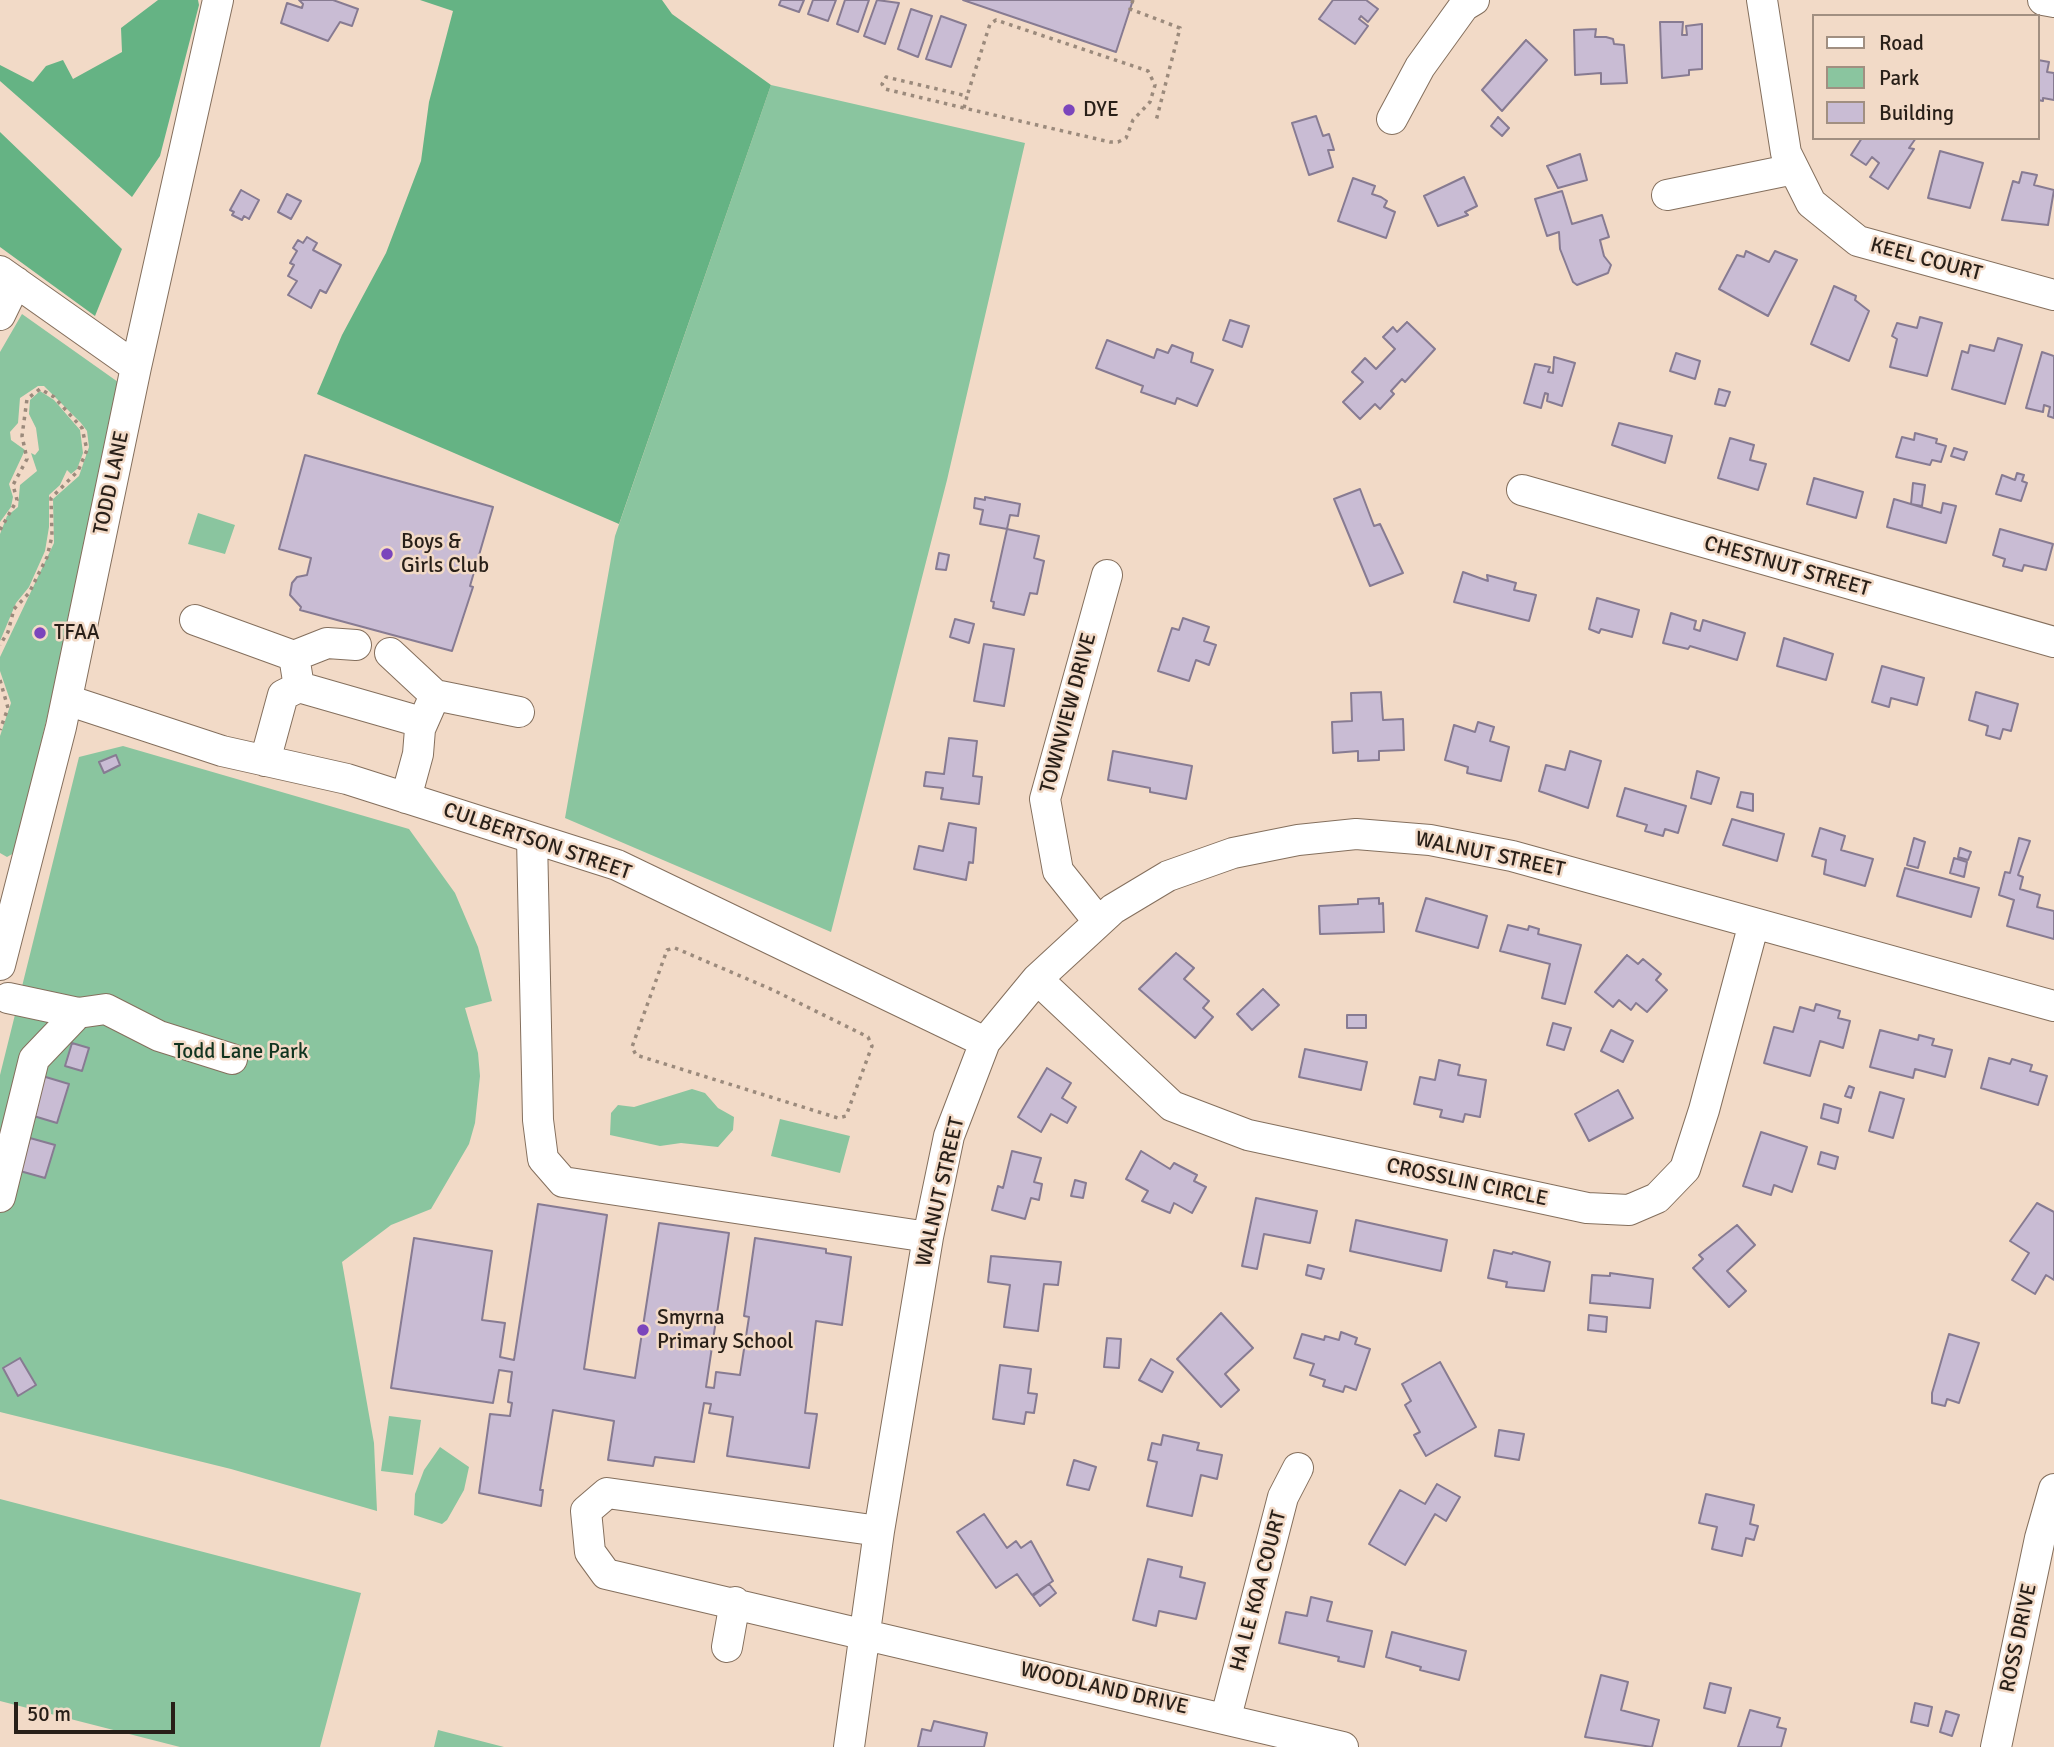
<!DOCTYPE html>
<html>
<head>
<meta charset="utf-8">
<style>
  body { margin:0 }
  #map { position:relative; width:2054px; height:1747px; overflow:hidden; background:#f2dac7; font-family:Signika,sans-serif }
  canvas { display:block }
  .legend { position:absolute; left:1812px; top:14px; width:228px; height:126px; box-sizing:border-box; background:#f2dac7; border:2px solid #a18f81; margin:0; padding:9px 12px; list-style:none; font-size:21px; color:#281f18 }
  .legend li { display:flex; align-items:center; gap:14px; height:35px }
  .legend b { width:35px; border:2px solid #a18f81 }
  .scale { position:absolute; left:14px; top:1702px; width:161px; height:32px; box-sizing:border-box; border:4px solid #281f18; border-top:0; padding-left:9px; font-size:21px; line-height:24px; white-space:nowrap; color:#281f18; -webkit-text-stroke:5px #f2dac7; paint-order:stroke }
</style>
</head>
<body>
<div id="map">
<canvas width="2054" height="1747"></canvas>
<ul class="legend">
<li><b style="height:9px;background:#fff"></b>Road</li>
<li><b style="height:19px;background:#8ac59f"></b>Park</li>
<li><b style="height:19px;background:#c9bcd4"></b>Building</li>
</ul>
<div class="scale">50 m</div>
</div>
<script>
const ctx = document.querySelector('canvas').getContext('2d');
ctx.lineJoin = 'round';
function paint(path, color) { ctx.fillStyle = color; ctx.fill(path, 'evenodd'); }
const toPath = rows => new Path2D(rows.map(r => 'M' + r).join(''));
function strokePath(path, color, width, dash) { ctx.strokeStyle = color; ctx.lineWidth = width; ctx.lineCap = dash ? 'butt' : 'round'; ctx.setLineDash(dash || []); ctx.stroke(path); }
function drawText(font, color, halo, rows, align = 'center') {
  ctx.font = font + ' Signika,sans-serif'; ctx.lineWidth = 5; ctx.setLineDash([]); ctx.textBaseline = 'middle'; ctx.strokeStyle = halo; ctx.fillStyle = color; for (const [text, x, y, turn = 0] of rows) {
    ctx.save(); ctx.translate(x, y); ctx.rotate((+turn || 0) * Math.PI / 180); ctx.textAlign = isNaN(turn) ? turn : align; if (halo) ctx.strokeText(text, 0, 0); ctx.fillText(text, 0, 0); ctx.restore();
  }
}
const green = toPath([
  [771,85,1025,143,947,480,831,932,565,818,615,536],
  [22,314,118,382,77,591,20,831,14,853,7,857,0,853,0,736,11,703,0,671,0,657,54,543,53,499,79,476,89,447,87,431,81,423,44,386,38,386,20,398,18,423,10,432,11,440,25,450,9,484,13,497,11,507,0,522,0,352],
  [40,391,54,400,80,430,83,453,77,469,71,474,67,470,60,485,49,495,49,527,45,551,29,587,16,603,0,641,0,534,7,516,18,507,20,485,37,471,31,453,35,455,39,450,36,428,29,414,30,400],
  [198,513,235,525,225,554,188,544],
  [123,746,409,829,455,893,478,947,492,1001,465,1008,478,1053,480,1076,475,1123,469,1144,431,1209,391,1225,342,1262,374,1443,377,1511,231,1469,0,1412,0,1075,79,757],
  [692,1089,705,1093,718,1108,734,1117,733,1130,718,1147,681,1143,660,1146,610,1135,611,1113,618,1105,634,1107],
  [780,1119,850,1136,840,1173,771,1156],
  [389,1416,421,1420,413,1475,381,1471],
  [440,1447,469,1467,464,1490,447,1520,442,1524,414,1515,415,1494,424,1470],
  [0,1499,361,1593,320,1747,180,1747,0,1701],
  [438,1730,504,1747,434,1747]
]);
const forest = toPath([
  [158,0,198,0,199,5,160,156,132,197,0,81,0,65,33,82,46,66,63,60,73,79,122,52,121,28],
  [420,0,662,0,672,14,771,85,619,524,317,394,342,335,386,253,421,161,429,102,453,11],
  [0,132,122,249,95,316,0,247]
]);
const building = toPath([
  [299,0,333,0,358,9,352,26,340,22,328,41,281,23,287,3,302,8,303,4,299,0],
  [781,0,804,0,799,12,779,5,781,0],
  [813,0,836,0,828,21,808,14,813,0],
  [845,0,869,0,858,32,837,24,845,0],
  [877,0,899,3,885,44,864,36,877,0],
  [963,0,1133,0,1116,52,963,0],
  [1333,0,1366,0,1378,9,1368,22,1361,16,1359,19,1368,26,1355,44,1319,19,1333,0],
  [911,9,932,16,918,57,898,49,911,9],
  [941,16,966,25,951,67,926,59,941,16],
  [1660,22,1683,22,1682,35,1687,35,1686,26,1702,24,1702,69,1689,70,1689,75,1662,78,1660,22],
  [1596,29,1595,37,1606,37,1613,39,1614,44,1624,45,1627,83,1601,84,1601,73,1575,75,1574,30,1596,29],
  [1526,40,1547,60,1502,111,1482,90,1526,40],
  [2038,60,2049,62,2047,72,2054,73,2054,100,2043,98,2043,101,2038,100,2038,60],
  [1316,116,1323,136,1329,134,1334,150,1328,150,1333,167,1309,175,1292,123,1316,116],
  [1498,117,1509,128,1502,136,1491,126,1498,117],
  [1862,138,1916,138,1909,148,1914,149,1888,189,1870,177,1879,163,1872,157,1866,165,1851,155,1862,138],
  [1940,151,1983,163,1970,208,1928,198,1940,151],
  [1580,154,1587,180,1558,188,1547,166,1580,154],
  [2022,172,2037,175,2034,185,2054,190,2048,225,2002,220,2013,181,2019,183,2022,172],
  [1464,177,1477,206,1465,212,1468,215,1438,226,1424,196,1464,177],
  [1353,178,1375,186,1372,194,1381,197,1387,201,1384,207,1395,212,1386,238,1338,221,1353,178],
  [241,190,259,200,249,219,244,216,242,220,232,215,234,212,230,210,241,190],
  [1562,191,1572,224,1602,215,1609,237,1600,240,1604,256,1611,265,1608,273,1577,285,1573,282,1560,249,1559,232,1547,236,1535,199,1562,191],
  [287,194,301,201,291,219,278,212,287,194],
  [307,237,317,243,313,250,341,265,326,293,320,290,311,308,288,295,297,281,288,276,294,265,290,263,297,251,293,248,298,240,303,243,307,237],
  [1746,251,1769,262,1775,251,1797,260,1768,316,1719,289,1737,255,1744,257,1746,251],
  [1834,286,1856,296,1855,300,1869,311,1849,361,1811,344,1834,286],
  [1920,317,1942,323,1927,376,1890,367,1897,339,1892,336,1897,323,1917,328,1920,317],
  [1230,320,1249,326,1242,347,1223,340,1230,320],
  [1407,322,1435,349,1405,382,1402,379,1391,391,1394,394,1380,409,1375,404,1360,419,1343,402,1363,382,1352,372,1365,358,1376,369,1395,349,1383,337,1393,327,1397,332,1407,322],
  [1998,338,2022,345,2005,404,1952,389,1962,351,1968,353,1970,345,1994,351,1998,338],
  [1107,340,1154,358,1157,349,1168,353,1172,345,1193,353,1191,362,1213,370,1197,406,1177,398,1175,404,1141,392,1143,386,1096,368,1107,340],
  [2042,352,2054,356,2054,418,2048,416,2050,407,2044,405,2043,412,2026,408,2042,352],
  [1676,353,1700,361,1695,379,1670,371,1676,353],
  [1554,357,1575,363,1562,406,1547,401,1548,394,1545,393,1541,408,1524,403,1535,364,1550,367,1548,372,1553,373,1554,357],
  [1719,389,1730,392,1725,406,1715,404,1719,389],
  [1619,423,1672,436,1665,463,1612,445,1619,423],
  [1915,433,1937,439,1936,443,1946,446,1941,462,1932,460,1930,465,1896,457,1902,437,1914,440,1915,433],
  [1730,438,1754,445,1750,460,1766,464,1758,490,1718,478,1730,438],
  [1954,448,1967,452,1964,460,1951,456,1954,448],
  [305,455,493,507,470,586,473,587,452,651,300,610,301,607,290,595,292,583,297,577,307,575,311,558,279,549,305,455],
  [2017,473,2024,475,2022,481,2027,483,2021,501,1996,494,2002,475,2015,480,2017,473],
  [1814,478,1863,492,1856,518,1807,504,1814,478],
  [1913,483,1925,485,1922,506,1911,504,1913,483],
  [1360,489,1374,526,1380,524,1403,573,1370,586,1334,499,1360,489],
  [985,497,1020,504,1018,516,1010,515,1007,529,980,524,983,510,974,508,975,498,985,500,985,497],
  [1894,499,1941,513,1943,503,1956,506,1946,543,1887,527,1894,499],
  [1007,529,1039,536,1034,558,1044,561,1037,594,1030,593,1024,615,993,608,994,602,991,601,1007,529],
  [2000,529,2053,544,2046,570,2024,565,2022,571,2003,566,2005,559,1993,555,2000,529],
  [939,553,949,555,946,570,936,569,939,553],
  [1463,572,1488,581,1487,575,1516,583,1514,590,1536,595,1529,621,1454,602,1463,572],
  [1597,598,1639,610,1632,637,1601,629,1599,633,1589,629,1597,598],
  [1671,613,1696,621,1694,629,1700,631,1703,620,1745,633,1737,660,1690,646,1688,649,1663,643,1671,613],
  [1183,618,1209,627,1204,641,1216,645,1209,665,1196,660,1189,681,1158,671,1172,628,1179,630,1183,618],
  [955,619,974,624,969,643,950,637,955,619],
  [1784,638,1833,654,1826,680,1777,666,1784,638],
  [984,644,1014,649,1004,706,974,701,984,644],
  [1882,666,1924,678,1917,705,1891,698,1889,707,1872,702,1882,666],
  [1381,692,1383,720,1403,719,1404,750,1379,751,1379,760,1358,761,1358,751,1333,753,1332,722,1352,721,1351,693,1381,692],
  [1976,692,2018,704,2011,731,2003,729,2000,739,1986,735,1988,726,1969,720,1976,692],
  [1478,722,1494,727,1490,741,1509,747,1501,781,1467,773,1468,767,1445,760,1454,725,1475,732,1478,722],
  [949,738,977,741,973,776,982,777,979,804,941,799,943,788,924,786,926,772,944,774,949,738],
  [1113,751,1192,766,1186,799,1150,792,1150,788,1108,780,1113,751],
  [1570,751,1601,761,1588,808,1539,791,1546,765,1565,770,1570,751],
  [116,755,120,765,104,773,99,762,116,755],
  [1697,771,1719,778,1711,804,1691,798,1697,771],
  [1625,788,1686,806,1678,833,1665,829,1663,836,1645,831,1647,825,1617,816,1625,788],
  [1741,792,1753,794,1753,811,1737,807,1741,792],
  [1732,819,1784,834,1777,861,1723,845,1732,819],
  [949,823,976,828,973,863,969,862,966,880,914,869,919,846,943,851,949,823],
  [1820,828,1845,836,1841,850,1873,859,1865,886,1824,874,1826,860,1812,856,1820,828],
  [1914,838,1925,842,1918,868,1907,865,1914,838],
  [2019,838,2030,841,2018,875,2023,877,2020,889,2040,895,2037,907,2054,911,2054,939,2007,926,2014,900,1999,895,2005,872,2010,873,2019,838],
  [1960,848,1971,852,1968,860,1958,857,1960,848],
  [1954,858,1967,862,1964,877,1950,873,1954,858],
  [1905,868,1979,888,1971,917,1897,896,1905,868],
  [1379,898,1379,904,1383,903,1384,932,1320,934,1319,906,1358,904,1358,899,1379,898],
  [1426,898,1487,916,1478,948,1416,931,1426,898],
  [1508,925,1528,930,1529,926,1539,929,1538,934,1581,945,1565,1004,1542,998,1550,964,1500,951,1508,925],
  [1176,953,1194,968,1184,979,1209,1001,1203,1008,1213,1017,1195,1038,1139,989,1176,953],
  [1627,955,1638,964,1643,959,1661,974,1656,980,1667,990,1647,1012,1636,1003,1631,1010,1619,1000,1613,1007,1595,992,1627,955],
  [1263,989,1279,1005,1252,1030,1237,1014,1263,989],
  [1816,1004,1840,1011,1838,1018,1850,1021,1843,1048,1820,1041,1810,1076,1764,1063,1774,1027,1793,1032,1800,1007,1814,1011,1816,1004],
  [1347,1015,1366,1015,1366,1028,1347,1028,1347,1015],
  [1553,1023,1571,1028,1564,1050,1547,1045,1553,1023],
  [1611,1030,1633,1041,1623,1062,1601,1051,1611,1030],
  [1880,1030,1918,1040,1919,1035,1934,1039,1932,1045,1952,1050,1945,1077,1915,1069,1913,1078,1870,1067,1880,1030],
  [72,1043,89,1048,82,1071,65,1066,72,1043],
  [1305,1049,1367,1062,1361,1090,1299,1077,1305,1049],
  [1989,1058,2010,1064,2012,1059,2032,1065,2030,1071,2047,1076,2038,1105,1981,1088,1989,1058],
  [1439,1060,1460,1065,1458,1075,1486,1080,1480,1117,1465,1114,1463,1122,1440,1117,1442,1110,1414,1104,1420,1077,1435,1080,1439,1060],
  [1047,1068,1071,1083,1062,1098,1076,1107,1067,1123,1051,1114,1041,1132,1018,1117,1047,1068],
  [39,1075,69,1084,57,1123,27,1114,39,1075],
  [1849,1086,1854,1088,1851,1098,1845,1096,1849,1086],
  [1618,1090,1633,1118,1589,1141,1575,1114,1618,1090],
  [1880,1092,1904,1099,1893,1138,1869,1131,1880,1092],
  [1824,1104,1841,1109,1838,1123,1821,1118,1824,1104],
  [1761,1132,1807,1147,1792,1192,1774,1185,1771,1195,1743,1186,1761,1132],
  [30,1138,55,1145,45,1178,20,1171,30,1138],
  [1012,1151,1041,1158,1034,1182,1042,1184,1039,1200,1031,1198,1025,1219,992,1210,998,1186,1003,1188,1012,1151],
  [1141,1151,1170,1169,1174,1163,1197,1175,1194,1181,1206,1187,1192,1213,1174,1203,1170,1213,1142,1201,1148,1191,1126,1179,1141,1151],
  [1821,1152,1838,1157,1835,1169,1818,1164,1821,1152],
  [1075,1180,1086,1183,1083,1198,1071,1196,1075,1180],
  [1256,1198,1317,1211,1310,1243,1264,1234,1257,1269,1242,1266,1256,1198],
  [2037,1203,2054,1212,2054,1280,2046,1275,2035,1294,2012,1280,2029,1253,2010,1241,2037,1203],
  [538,1204,607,1215,584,1369,635,1378,659,1223,729,1233,706,1387,714,1388,716,1372,740,1375,749,1317,744,1316,755,1238,826,1249,826,1253,851,1257,842,1325,816,1321,805,1413,817,1414,809,1468,727,1456,733,1417,709,1413,711,1404,704,1403,694,1462,655,1457,653,1466,608,1460,614,1421,553,1410,540,1490,543,1490,541,1506,479,1493,490,1414,510,1416,512,1403,508,1402,512,1372,499,1370,493,1403,391,1388,414,1238,492,1251,482,1320,505,1323,500,1357,514,1360,538,1204],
  [1356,1220,1447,1240,1441,1271,1350,1251,1356,1220],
  [1737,1225,1755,1245,1727,1271,1746,1291,1729,1307,1693,1268,1703,1259,1699,1255,1737,1225],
  [1494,1250,1512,1254,1513,1252,1550,1262,1544,1291,1506,1287,1507,1282,1488,1278,1494,1250],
  [991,1256,1061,1262,1058,1285,1044,1284,1038,1331,1004,1327,1010,1285,988,1282,991,1256],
  [1308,1265,1324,1269,1321,1279,1306,1275,1308,1265],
  [1610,1273,1653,1279,1650,1308,1590,1303,1592,1275,1610,1276,1610,1273],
  [1221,1313,1253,1348,1225,1374,1239,1390,1221,1407,1177,1359,1221,1313],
  [1589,1315,1607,1317,1606,1332,1588,1330,1589,1315],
  [1341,1332,1357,1338,1355,1344,1370,1349,1356,1390,1345,1386,1343,1392,1323,1386,1325,1380,1310,1375,1314,1364,1294,1358,1302,1334,1324,1340,1325,1336,1339,1340,1341,1332],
  [1949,1334,1979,1343,1959,1403,1947,1399,1945,1406,1932,1403,1932,1393,1949,1334],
  [1107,1338,1121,1339,1119,1368,1104,1367,1107,1338],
  [20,1358,36,1385,18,1396,3,1368,20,1358],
  [1151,1359,1173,1372,1162,1392,1139,1380,1151,1359],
  [1440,1362,1476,1427,1426,1456,1414,1435,1420,1432,1405,1405,1411,1401,1402,1384,1440,1362],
  [1000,1365,1031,1369,1028,1393,1037,1394,1034,1413,1026,1412,1024,1424,993,1419,1000,1365],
  [1499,1430,1524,1434,1519,1460,1495,1456,1499,1430],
  [1163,1435,1199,1443,1197,1450,1222,1455,1217,1479,1201,1475,1192,1516,1147,1506,1157,1462,1148,1460,1152,1443,1161,1445,1163,1435],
  [1074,1460,1096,1467,1089,1490,1067,1485,1074,1460],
  [1437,1484,1460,1497,1446,1521,1435,1514,1405,1565,1369,1544,1400,1490,1425,1504,1437,1484],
  [1706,1494,1754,1505,1750,1524,1758,1526,1754,1540,1746,1538,1742,1556,1712,1549,1717,1527,1699,1523,1706,1494],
  [984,1514,1007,1548,1016,1541,1021,1548,1031,1541,1053,1581,1032,1595,1017,1574,996,1588,957,1532,984,1514],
  [1148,1559,1182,1567,1180,1577,1205,1583,1196,1619,1159,1611,1156,1626,1133,1620,1148,1559],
  [1049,1584,1056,1593,1040,1606,1033,1596,1049,1584],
  [1311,1597,1332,1602,1327,1621,1372,1631,1364,1667,1338,1661,1339,1657,1279,1643,1286,1612,1307,1616,1311,1597],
  [1392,1632,1466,1651,1459,1680,1420,1670,1421,1667,1386,1657,1392,1632],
  [1601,1675,1628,1682,1621,1710,1659,1720,1652,1747,1585,1737,1601,1675],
  [1710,1683,1731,1688,1725,1713,1704,1708,1710,1683],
  [1915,1703,1932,1707,1928,1726,1911,1722,1915,1703],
  [1750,1710,1780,1718,1777,1727,1786,1729,1781,1747,1738,1747,1750,1710],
  [1946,1711,1959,1715,1952,1736,1940,1732,1946,1711],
  [934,1721,987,1733,984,1747,918,1747,922,1729,931,1731,934,1721]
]);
const path = toPath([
  [1133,0,1130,9,1180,28,1156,121],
  [964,108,967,96,886,77,882,84,885,89,964,108,1110,142,1118,142,1126,138,1133,120,1150,102,1155,85,1148,71,996,20,990,24,967,96],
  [0,530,17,500,13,485,27,459,22,436,27,399,40,389,54,397,82,428,87,450,78,471,51,498,52,536,47,557,29,593,14,609,8,632,0,645],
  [0,680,8,708,0,730],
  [675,948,773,990,868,1037,872,1046,846,1116,838,1118,636,1055,632,1047,667,950,675,948]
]);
const minor = toPath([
  [1762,0,1786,153,1811,203,1858,241,2054,295],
  [2043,0,2054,2],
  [1392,119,1420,67,1464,6,1474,0],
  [1667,195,1794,169],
  [0,271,136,367],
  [0,315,16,282],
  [1522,490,2054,642],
  [195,620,294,656,299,687],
  [390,653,435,695],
  [294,656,327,643,356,645],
  [67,700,222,751,347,779,617,865,985,1042],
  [420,729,435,695,519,712],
  [265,761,283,695,299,687,414,720,420,729,418,754,406,798],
  [532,838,538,1120,543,1159,563,1182,928,1237],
  [1098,921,1058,871,1045,799,1107,575],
  [0,965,61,727,136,367,218,0],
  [1037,979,1172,1106,1248,1135,1587,1208,1629,1210,1657,1198,1685,1169,1704,1110,1754,923],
  [8,998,78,1013,106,1009,159,1036,232,1059],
  [0,1197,34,1059,78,1013],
  [879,1531,607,1493,586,1511,590,1552,606,1574,1343,1747],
  [727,1647,735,1602],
  [1226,1717,1283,1497,1298,1468],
  [849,1747,879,1531,928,1237,949,1136,985,1042,1037,979,1113,909,1168,876,1233,853,1298,840,1356,834,1430,840,1512,856,2054,1006],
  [1996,1747,2040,1538,2054,1489]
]);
const markers = [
  [1069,110,7,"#7b45bc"],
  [387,554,7,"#7b45bc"],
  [40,633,7,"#7b45bc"],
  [643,1330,7,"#7b45bc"]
];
const poiNames = [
  ["DYE",1083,110],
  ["Boys &",401,542],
  ["Girls Club",401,566],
  ["TFAA",54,633],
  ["Smyrna",657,1318],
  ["Primary School",657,1342]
];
const streetNames = [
  ["KEEL COURT",1926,260,15],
  ["TODD LANE",112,483,-78],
  ["CHESTNUT STREET",1787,567,16],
  ["TOWNVIEW DRIVE",1069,713,-75],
  ["CULBERTSON STREET",537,842,19],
  ["WALNUT STREET",1490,855,12],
  ["CROSSLIN CIRCLE",1467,1183,12],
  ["WALNUT STREET",941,1192,-77],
  ["HA LE KOA COURT",1259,1591,-75],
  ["ROSS DRIVE",2019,1638,-78],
  ["WOODLAND DRIVE",1104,1689,13]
];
const parkNames = [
  ["Todd Lane Park",241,1052]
];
paint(green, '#8ac59f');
paint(forest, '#65b384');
paint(building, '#c9bcd4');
strokePath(building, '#877b92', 2);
strokePath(minor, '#846f5d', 32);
strokePath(path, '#9b8a7c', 3.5, [3.5, 5]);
strokePath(minor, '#fff', 30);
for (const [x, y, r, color] of markers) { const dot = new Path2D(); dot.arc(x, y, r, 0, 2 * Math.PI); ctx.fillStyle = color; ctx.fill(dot); strokePath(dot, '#f2dac7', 2.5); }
drawText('21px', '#281f18', '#f2dac7', poiNames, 'left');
drawText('21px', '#281f18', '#f2dac7', streetNames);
drawText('21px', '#113420', '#f2dac7', parkNames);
</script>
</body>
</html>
